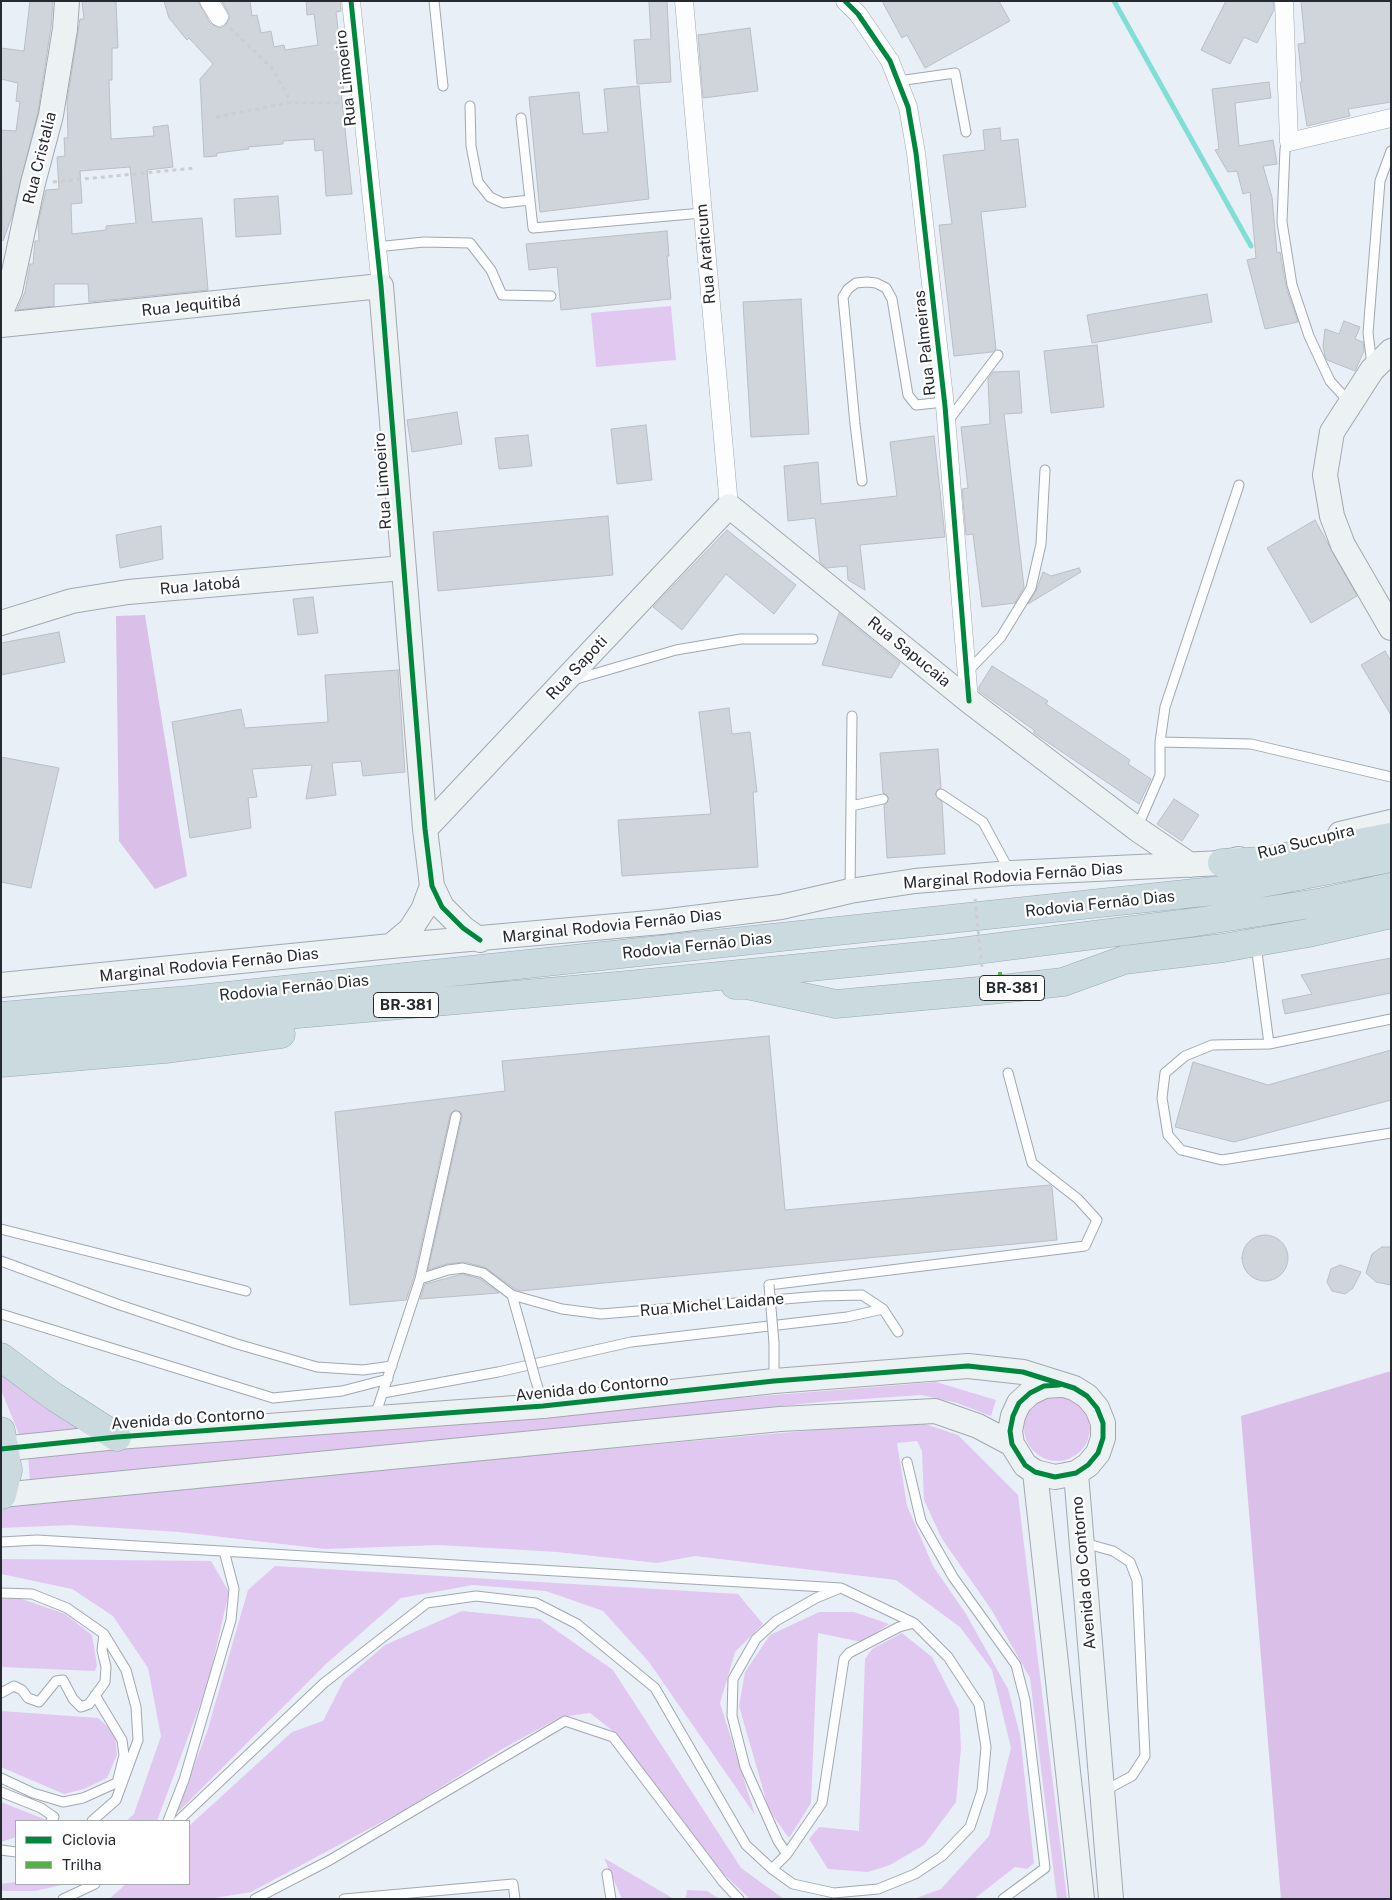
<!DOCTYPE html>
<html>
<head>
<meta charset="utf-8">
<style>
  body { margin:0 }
  #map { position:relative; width:1392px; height:1900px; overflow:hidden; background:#e8eff7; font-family:"Public Sans",sans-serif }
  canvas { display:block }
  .frame { position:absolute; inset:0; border:2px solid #252a31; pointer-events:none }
  .legend { position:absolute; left:15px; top:1820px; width:175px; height:65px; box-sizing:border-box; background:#fff; border:1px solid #a8aaad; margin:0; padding:6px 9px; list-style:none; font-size:15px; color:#252a31 }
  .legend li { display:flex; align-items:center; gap:10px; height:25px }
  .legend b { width:25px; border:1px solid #a8aaad }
</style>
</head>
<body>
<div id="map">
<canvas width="1392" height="1900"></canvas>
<div class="frame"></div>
<ul class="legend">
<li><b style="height:6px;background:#00873e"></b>Ciclovia</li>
<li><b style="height:6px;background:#55b246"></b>Trilha</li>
</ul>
</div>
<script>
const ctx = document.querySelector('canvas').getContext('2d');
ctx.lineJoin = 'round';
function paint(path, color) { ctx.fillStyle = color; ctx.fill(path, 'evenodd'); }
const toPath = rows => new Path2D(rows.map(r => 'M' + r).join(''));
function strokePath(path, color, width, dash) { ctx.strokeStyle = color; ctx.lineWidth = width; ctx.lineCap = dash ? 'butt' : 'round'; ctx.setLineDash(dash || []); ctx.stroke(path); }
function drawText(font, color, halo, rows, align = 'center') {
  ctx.font = font + ' "Public Sans",sans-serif'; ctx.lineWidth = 4.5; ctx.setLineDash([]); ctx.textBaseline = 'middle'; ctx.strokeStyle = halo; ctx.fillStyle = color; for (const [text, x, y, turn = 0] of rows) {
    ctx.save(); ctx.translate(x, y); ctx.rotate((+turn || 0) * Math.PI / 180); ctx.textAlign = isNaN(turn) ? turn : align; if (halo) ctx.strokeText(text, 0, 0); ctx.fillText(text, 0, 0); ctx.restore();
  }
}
const green = toPath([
  [671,306,676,360,596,367,591,313],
  [1,1371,83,1430,21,1439,1,1390],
  [936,1382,996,1400,991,1416,957,1403,921,1395,820,1402,30,1483,28,1455],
  '1024 1428a33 33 0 1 1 66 0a33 33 0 1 1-66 0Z',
  [916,1421,958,1435,1018,1495,1067,1899,1057,1899,1030,1678,991,1609,942,1539,924,1500,922,1451,917,1441,897,1443,907,1506,933,1566,966,1614,1008,1689,1020,1735,1034,1863,1027,1869,1015,1867,974,1899,914,1899,941,1889,989,1836,1011,1748,992,1670,960,1627,896,1580,695,1556,657,1563,557,1552,440,1545,325,1549,179,1532,71,1525,1,1528,1,1503],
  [1,1559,211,1561,229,1592,208,1683,157,1821,126,1821,134,1814,161,1736,148,1668,113,1616,72,1589,1,1574],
  [275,1566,738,1594,763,1624,735,1652,720,1703,755,1815,649,1662,603,1611,546,1591,473,1585,401,1598,326,1664,175,1815,207,1732,248,1590],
  [19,1598,65,1614,92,1635,97,1665,95,1671,1,1667,1,1599],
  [462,1611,540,1619,613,1670,741,1868,784,1899,750,1899,708,1859,684,1822,613,1731,590,1713,561,1717,502,1749,406,1809,251,1892,209,1899,109,1899,126,1884,189,1884,189,1826,292,1732,323,1721,344,1680,385,1645],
  [819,1612,854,1612,889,1624,862,1642,818,1633,811,1803,789,1838,769,1810,739,1706,745,1672,770,1635],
  [902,1633,932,1657,959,1710,961,1748,956,1802,924,1845,890,1865,868,1872,828,1869,809,1839,819,1827,859,1831,865,1659,872,1649],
  [1,1711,98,1718,115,1733,117,1755,107,1778,84,1789,64,1794,1,1767],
  [1,1802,49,1821,16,1821,16,1837,1,1842],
  [604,1858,674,1899,622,1899],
  [16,1882,16,1884,66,1884,35,1891,1,1891,1,1884],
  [687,1890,707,1891,720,1899,683,1899,686,1897]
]);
const forest = toPath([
  [145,615,187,876,155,889,119,841,116,616],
  [1391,1371,1391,1899,1281,1899,1241,1416]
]);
const stream = toPath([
  [1114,1,1251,246]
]);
const building = toPath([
  [30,1,53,1,51,27,38,112,12,216,3,241,1,130,16,131,20,102,16,101,18,83,1,79,1,48,24,51,30,1],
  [82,1,116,1,118,48,112,48,112,80,109,80,111,139,154,136,153,127,168,125,173,167,147,170,152,222,202,218,208,290,89,302,88,284,54,284,54,306,17,310,25,292,30,264,33,264,35,241,39,241,38,223,46,190,59,189,57,157,65,156,64,138,68,138,67,101,80,19,84,19,82,1],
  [130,167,136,223,106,226,106,230,72,234,71,204,82,203,80,171,130,167],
  [164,1,198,1,210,23,219,28,225,26,230,17,222,1,250,1,252,16,257,15,261,33,271,31,274,47,284,45,285,50,318,45,314,14,307,15,306,1,340,1,341,11,336,12,343,71,341,71,344,92,341,92,352,194,326,196,323,150,315,151,314,139,283,141,283,144,248,147,249,149,217,153,217,156,204,157,200,79,213,64,189,38,187,40,169,18,164,1],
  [649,1,667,1,671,82,637,84,634,40,651,39,649,1],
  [882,1,999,1,1010,21,925,68,907,35,902,38,882,1],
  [1226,1,1273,1,1274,10,1257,43,1244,37,1230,64,1201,50,1226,1],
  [1301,1,1391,1,1391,102,1348,109,1350,116,1307,126,1300,82,1302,82,1298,44,1305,43,1301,1],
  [750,28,758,91,703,98,698,35,750,28],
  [1269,82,1271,98,1235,103,1239,146,1273,140,1277,164,1263,166,1272,197,1277,253,1280,252,1286,287,1298,322,1265,329,1247,260,1256,258,1250,192,1243,194,1237,171,1228,172,1215,150,1219,149,1212,89,1269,82],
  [639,86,649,199,540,212,529,97,579,92,583,134,608,132,604,89,639,86],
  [1000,128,1001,141,1018,139,1026,207,981,212,996,349,992,352,954,356,939,225,952,224,943,155,985,150,983,130,1000,128],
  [278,196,281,234,236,237,234,199,278,196],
  [667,231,669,256,667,256,671,299,561,310,557,267,529,270,526,244,667,231],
  [1207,294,1212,322,1092,343,1087,315,1207,294],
  [801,299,809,434,751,437,743,302,801,299],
  [1344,321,1360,327,1355,339,1363,342,1364,351,1355,371,1327,360,1325,356,1323,346,1325,329,1339,334,1344,321],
  [1097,345,1104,407,1051,413,1044,351,1097,345],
  [1019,371,1022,413,1004,414,1024,587,1015,603,982,607,973,534,966,535,962,489,968,488,961,427,990,424,988,379,993,372,1019,371],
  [457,412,462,444,412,452,407,420,457,412],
  [646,425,652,480,617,484,611,429,646,425],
  [528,435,532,466,499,469,495,438,528,435],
  [934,436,945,537,860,545,865,590,848,580,847,566,827,568,820,562,815,518,788,521,784,466,818,462,821,504,897,496,890,442,934,436],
  [608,516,613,575,438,591,433,532,608,516],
  [1315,520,1357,596,1311,623,1267,548,1315,520],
  [161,526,163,559,120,568,116,535,161,526],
  [727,530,796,585,774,614,726,574,682,630,653,607,727,530],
  [1079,568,1081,572,1028,604,1036,591,1043,572,1051,576,1079,568],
  [313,597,318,633,298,635,293,599,313,597],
  [839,613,900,663,891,678,822,665,839,613],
  [59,632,65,662,1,675,1,643,59,632],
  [1385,651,1391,661,1391,715,1361,665,1385,651],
  [992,666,1048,701,1046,704,1130,760,1128,764,1151,779,1139,804,1034,733,1034,730,979,691,979,687,992,666],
  [398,670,405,772,363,776,361,761,332,763,336,795,306,799,312,765,252,769,257,797,248,798,251,828,190,838,172,722,241,709,245,728,328,722,325,675,398,670],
  [729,708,732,734,750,732,757,792,753,792,758,867,622,876,618,820,711,814,699,712,729,708],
  [938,749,941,788,935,794,942,802,945,854,887,858,884,805,889,798,883,793,880,753,938,749],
  [1,757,59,768,31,888,1,882,1,757],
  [1174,799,1199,815,1182,841,1157,824,1174,799],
  [1391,958,1391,993,1285,1014,1282,1000,1312,994,1301,975,1391,958],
  [769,1036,785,1210,1050,1185,1052,1187,1057,1240,520,1291,515,1289,486,1268,465,1262,447,1264,428,1270,462,1117,461,1112,455,1110,450,1115,414,1277,406,1300,350,1305,335,1112,505,1091,502,1061,769,1036],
  [1391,1050,1391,1100,1234,1142,1175,1127,1193,1062,1268,1085,1391,1050],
  '1242 1258a23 23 0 1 1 46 0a23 23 0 1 1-46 0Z',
  [1382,1247,1391,1247,1391,1285,1376,1282,1366,1273,1372,1254,1382,1247],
  [1340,1265,1361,1272,1353,1288,1345,1294,1332,1291,1327,1282,1331,1269,1340,1265],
  [463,1274,480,1279,499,1293,420,1299,425,1284,463,1274]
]);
const path = toPath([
  [230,28,271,67,292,103],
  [216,117,288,103,345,103],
  [53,182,195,168]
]);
const lane = toPath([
  [434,1,443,86],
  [898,81,955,73,966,132],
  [470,106,471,146,478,182,490,197,503,203,530,200],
  [521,118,533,228,702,213],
  [1289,142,1285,149,1282,222,1292,285,1309,336,1330,381,1349,402],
  [376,247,424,242,470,243,491,270,502,295,551,296],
  [1372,365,1368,333,1380,181,1391,151],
  [948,421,998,355],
  [862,481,855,424,843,297,848,289,856,283,867,282,876,283,886,288,892,299,908,395,916,405,944,402],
  [967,672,1001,637,1031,588,1041,544,1045,470],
  [573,680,676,650,741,639,813,639],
  [1160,742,1251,744,1391,777],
  [941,794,983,822,1010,872],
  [851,806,883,799],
  [1137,828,1160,775,1160,742,1165,707,1239,485],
  [850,891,852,716],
  [1256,945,1269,1044,1391,1019],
  [1269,1044,1212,1045,1185,1056,1165,1073,1162,1098,1168,1135,1181,1150,1222,1160,1391,1133],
  [1,1229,246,1291],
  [1,1261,117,1304,237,1344,317,1367,363,1370,392,1366],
  [420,1279,456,1116],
  [769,1285,1085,1246,1097,1220,1078,1199,1032,1163,1008,1073],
  [512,1295,562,1309,601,1314,821,1296,862,1295,883,1309,898,1332],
  [1,1314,273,1398,342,1391,388,1379],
  [535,1378,543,1404],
  [774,1381,774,1343],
  [383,1393,498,1372,631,1342,847,1317,883,1309],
  [375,1416,420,1279,448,1270,463,1268,483,1273,512,1295,525,1341],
  [907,1462,921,1521,953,1577,1016,1665,1025,1700,1045,1868,1003,1899],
  [1,1542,37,1540,841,1588,914,1623,948,1657,979,1704,986,1747,982,1791,970,1827,942,1856,915,1874,878,1889,834,1893,793,1884,772,1869,746,1845,655,1688,577,1624,536,1603,476,1596,427,1603,324,1683,178,1821],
  [1084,1543,1113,1551,1130,1562,1137,1580,1145,1756,1132,1776,1104,1791],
  [1,1593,32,1594,67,1608,104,1634,126,1670,136,1707,138,1740,116,1800,92,1821],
  [1,1693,14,1686,22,1690,28,1698,39,1702,56,1681,63,1680,73,1699,81,1707,89,1704,105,1682,106,1667,102,1650,104,1634],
  [95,1695,122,1740,124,1755,117,1783],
  [1,1778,33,1793,63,1802,83,1798,123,1780],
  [1,1792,41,1808,54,1817,51,1821],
  [168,1821,184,1780,231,1620,234,1589,224,1551],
  [1,1850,16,1852],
  [787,1854,778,1841,745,1767,732,1716,733,1679,756,1639,776,1621,816,1598,838,1589],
  [772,1869,787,1854,822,1803,844,1659,849,1653,899,1627,914,1623],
  [607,1874,611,1899],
  [63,1899,95,1884],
  [255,1899,330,1860,565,1721,613,1737,723,1882,739,1899],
  [344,1899,513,1884,515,1899]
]);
const street = toPath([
  [209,1,219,17],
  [351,1,381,286],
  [684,1,729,506],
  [845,1,858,14,890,61,908,107,916,153,945,406,969,701],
  [1284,1,1289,142,1391,118]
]);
const secondary = toPath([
  [1,312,10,291,33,183,51,115,65,29,67,1],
  [1,325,381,286,425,829,432,886,442,907,463,928,480,940],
  [1391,351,1372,370,1332,432,1325,475,1332,516,1343,545,1391,628],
  [1,623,72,601,128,592,403,568],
  [425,829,729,506,969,701,1137,829,1190,865],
  [1340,834,1391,822],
  [391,946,410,930,423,910,432,886],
  [1,985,391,946,661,922,781,907,850,891,915,881,1011,873,1222,863,1239,859],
  [1,1449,117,1437,543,1406,774,1381,968,1366,1023,1372,1074,1388,1087,1396,1097,1408,1103,1423,1103,1438,1098,1453,1088,1465,1076,1473,1055,1477,1035,1472,1025,1465,1012,1444,1010,1431,1013,1416,1019,1403,1030,1393,1044,1386,1059,1385],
  [1035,1472,1082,1899],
  [1076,1473,1111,1899],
  [1,1495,780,1419,935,1411,978,1426,1012,1444]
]);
const highway = toPath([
  [1222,863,1263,861,1391,837],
  [735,985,747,985,836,1004,1001,989,1063,982,1124,960,1223,948,1308,933,1391,914],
  [1,1016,189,1000,1232,889,1391,858],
  [1,1040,628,985,952,953,1196,922,1323,902,1391,887],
  [1,1063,165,1049,281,1034],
  [1,1357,53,1396,117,1437],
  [1,1431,8,1470,2,1495]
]);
const pathBridge = toPath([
  [975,899,982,967]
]);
const laneBridge = toPath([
  [769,1285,774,1343],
  [525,1341,535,1378]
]);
const quiet = toPath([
  [915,881,916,891],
  [1000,972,1001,989]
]);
const cycleway = toPath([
  [351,1,381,286,425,829,432,886,442,907,463,928,480,940],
  [845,1,858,14,890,61,908,107,916,153,945,406,969,701],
  [1,1449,117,1437,543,1406,774,1381,968,1366,1023,1372,1074,1388,1087,1396,1097,1408,1103,1423,1103,1438,1098,1453,1088,1465,1076,1473,1055,1477,1035,1472,1025,1465,1012,1444,1010,1431,1013,1416,1019,1403,1030,1393,1044,1386,1059,1385]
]);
const shields = [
  [1012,988,65],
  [406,1005,65]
];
const shieldNames = [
  ["BR-381",1012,988],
  ["BR-381",406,1005]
];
const streetNames = [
  ["Rua Limoeiro",346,78,-96],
  ["Rua Cristalia",40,158,-76],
  ["Rua Araticum",706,254,-95],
  ["Rua Jequitibá",191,306,-6],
  ["Rua Palmeiras",925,343,-96],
  ["Rua Limoeiro",383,481,-94],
  ["Rua Jatobá",200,586,-5],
  ["Rua Sapucaia",909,652,39],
  ["Rua Sapoti",577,668,-47],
  ["Rua Sucupira",1306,842,-14],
  ["Marginal Rodovia Fernão Dias",1013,876,-4],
  ["Rodovia Fernão Dias",1100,904,-6],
  ["Marginal Rodovia Fernão Dias",612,926,-6],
  ["Rodovia Fernão Dias",697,946,-6],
  ["Marginal Rodovia Fernão Dias",209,965,-6],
  ["Rodovia Fernão Dias",294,988,-6],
  ["Rua Michel Laidane",712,1305,-5],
  ["Avenida do Contorno",592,1388,-6],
  ["Avenida do Contorno",188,1419,-4],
  ["Avenida do Contorno",1084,1573,-95]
];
paint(green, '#e1c8f0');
paint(forest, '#dabfe9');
strokePath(stream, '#80ded5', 5);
paint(building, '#d0d4db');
strokePath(building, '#bbbec5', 1);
strokePath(lane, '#a2a8af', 11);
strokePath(street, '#a2a8af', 19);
strokePath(secondary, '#a2a8af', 26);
strokePath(highway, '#97aab2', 29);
strokePath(path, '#ccced1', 3, [4, 4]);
strokePath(lane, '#fcfdfe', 9);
strokePath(street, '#fcfdfe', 18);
strokePath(secondary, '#ecf2f4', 24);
strokePath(highway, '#cadade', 28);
strokePath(laneBridge, '#a2a8af', 11, []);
strokePath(pathBridge, '#ccced1', 3, [4, 4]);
strokePath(laneBridge, '#fcfdfe', 9);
strokePath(quiet, '#55b246', 4, [8, 4]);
strokePath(cycleway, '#00873e', 5);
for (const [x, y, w] of shields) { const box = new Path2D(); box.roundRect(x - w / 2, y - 12.5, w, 25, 4); ctx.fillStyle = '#fff'; ctx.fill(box); strokePath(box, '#252a31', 1); }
drawText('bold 15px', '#252a31', null, shieldNames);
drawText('16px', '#252a31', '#fff', streetNames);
</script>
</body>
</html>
